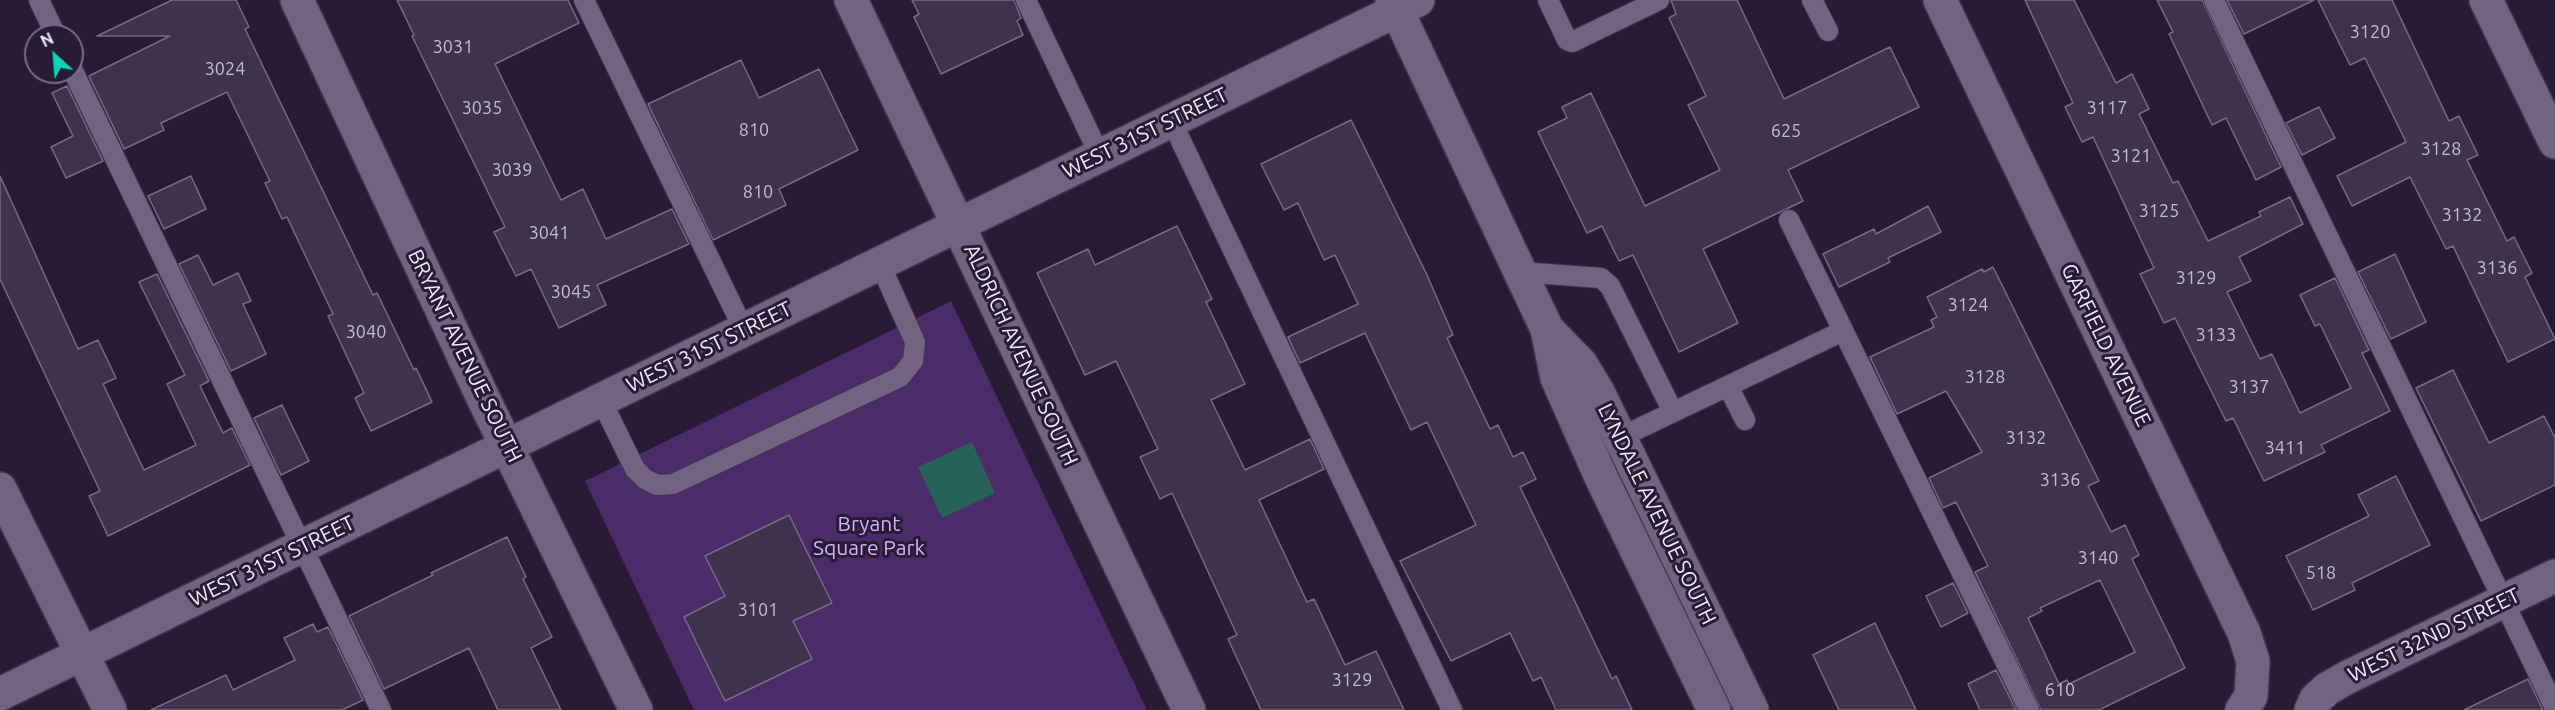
<!DOCTYPE html>
<html>
<head>
<meta charset="utf-8">
<style>
  body { margin:0 }
  #map { position:relative; width:2555px; height:710px; overflow:hidden; background:#281b34; font-family:Ubuntu,sans-serif }
  canvas { display:block }
  .north { position:absolute; left:24px; top:24px; width:60px; height:60px; box-sizing:border-box; background:#281b34; border:2px solid #786e84; border-radius:50%; rotate:334deg; font-size:16px; font-weight:700; line-height:24px; text-align:center; color:#f1eafb }
  .north::after { content:''; display:block; margin:auto; width:21px; height:27px; background:#06d5b6; clip-path:polygon(50% 0,100% 100%,50% 72%,0 100%) }
</style>
</head>
<body>
<div id="map">
<canvas width="2555" height="710"></canvas>
<div class="north">N</div>
</div>
<script>
const ctx = document.querySelector('canvas').getContext('2d');
ctx.lineJoin = 'round';
function paint(path, color) { ctx.fillStyle = color; ctx.fill(path, 'evenodd'); }
const toPath = rows => new Path2D(rows.map(r => 'M' + r).join(''));
function strokePath(path, color, width, dash) { ctx.strokeStyle = color; ctx.lineWidth = width; ctx.lineCap = dash ? 'butt' : 'round'; ctx.setLineDash(dash || []); ctx.stroke(path); }
function drawText(font, color, halo, rows, align = 'center') {
  ctx.font = font + ' Ubuntu,sans-serif'; ctx.lineWidth = 6; ctx.setLineDash([]); ctx.textBaseline = 'middle'; ctx.strokeStyle = halo; ctx.fillStyle = color; for (const [text, x, y, turn = 0] of rows) {
    ctx.save(); ctx.translate(x, y); ctx.rotate((+turn || 0) * Math.PI / 180); ctx.textAlign = isNaN(turn) ? turn : align; if (halo) ctx.strokeText(text, 0, 0); ctx.fillText(text, 0, 0); ctx.restore();
  }
}
const green = toPath([
  [951,301,1147,710,694,710,585,481]
]);
const water = toPath([
  [972,442,995,493,942,518,918,467]
]);
const building = toPath([
  [172,0,236,0,249,27,245,29,373,295,377,293,414,370,416,368,432,402,371,431,355,398,364,393,328,316,333,314,287,217,282,219,265,183,270,181,227,92,161,123,164,130,124,149,89,76,170,36,97,36,172,0],
  [397,0,568,0,579,23,495,64,561,200,583,189,606,239,672,209,689,244,597,285,606,305,559,328,531,269,516,276,494,232,505,227,412,36,414,35,397,0],
  [912,0,1014,0,1021,18,1017,21,1023,35,941,74,914,17,919,14,912,0],
  [1671,0,1737,0,1784,99,1890,47,1919,107,1788,170,1803,201,1703,249,1738,323,1679,352,1633,255,1619,261,1602,226,1587,233,1538,132,1567,118,1562,107,1591,93,1645,206,1720,170,1688,105,1706,96,1669,18,1676,14,1671,0],
  [2025,0,2074,0,2116,83,2132,74,2149,109,2139,114,2173,183,2178,181,2208,241,2261,216,2259,212,2290,197,2303,224,2239,257,2251,281,2227,292,2260,359,2272,354,2300,413,2351,388,2320,324,2315,326,2300,295,2335,278,2369,350,2362,353,2390,411,2321,445,2325,452,2264,481,2233,418,2226,421,2175,318,2164,323,2140,274,2154,268,2093,137,2082,142,2065,107,2073,103,2025,0],
  [2157,0,2202,0,2281,167,2256,180,2226,118,2212,125,2169,34,2173,32,2157,0],
  [2227,0,2314,0,2244,34,2227,0],
  [2318,0,2392,0,2449,121,2459,116,2478,155,2467,160,2507,241,2514,237,2532,273,2525,277,2555,339,2508,362,2453,246,2446,249,2410,177,2352,206,2337,176,2406,142,2365,58,2350,65,2318,0],
  [741,60,759,98,819,69,858,150,779,189,786,205,713,240,648,104,741,60],
  [67,86,103,161,66,178,51,147,73,136,52,93,67,86],
  [2319,107,2335,138,2302,155,2286,123,2319,107],
  [1351,120,1427,275,1453,335,1447,338,1490,429,1498,425,1513,457,1523,452,1536,479,1520,487,1612,679,1616,676,1632,710,1556,710,1541,677,1533,681,1510,633,1451,661,1400,561,1476,525,1427,422,1411,430,1365,333,1300,363,1288,337,1358,304,1335,255,1324,260,1298,203,1284,210,1261,164,1351,120],
  [0,176,78,349,98,340,116,378,103,384,144,470,196,445,167,384,185,375,139,282,157,274,209,381,200,386,223,433,232,428,250,465,108,536,89,496,100,491,0,279,0,176],
  [191,176,206,209,164,229,148,196,191,176],
  [1928,206,1941,232,1888,258,1890,262,1839,287,1823,254,1874,229,1876,234,1928,206],
  [1177,226,1212,299,1206,302,1245,384,1211,400,1245,470,1310,439,1324,469,1259,500,1307,602,1314,599,1345,665,1376,651,1404,710,1261,710,1228,639,1237,635,1172,493,1160,499,1140,457,1158,449,1116,361,1085,375,1037,273,1088,249,1095,265,1177,226],
  [2395,254,2426,322,2391,339,2358,272,2395,254],
  [198,255,213,285,238,273,251,301,243,304,266,354,231,371,179,264,198,255],
  [1993,267,2099,481,2088,486,2111,532,2125,525,2139,555,2132,559,2185,668,2099,710,2041,710,1975,572,1988,566,1956,502,1943,508,1929,478,1982,452,1946,391,1897,414,1870,357,1934,327,1931,320,1937,317,1927,297,1982,269,1984,272,1993,267],
  [2100,580,2135,652,2069,684,2067,680,2059,684,2028,618,2042,611,2040,608,2100,580],
  [2453,370,2489,443,2544,416,2555,438,2555,485,2481,521,2416,388,2453,370],
  [282,405,309,461,281,475,254,418,282,405],
  [2396,476,2430,545,2352,583,2355,590,2313,610,2286,556,2369,516,2358,495,2396,476],
  [789,515,832,603,793,621,812,659,725,701,684,617,725,596,705,556,789,515],
  [507,537,526,577,523,579,552,637,531,648,561,710,498,710,469,648,384,689,349,616,433,575,431,573,507,537],
  [1953,583,1968,613,1941,627,1926,596,1953,583],
  [1875,623,1916,710,1839,710,1813,655,1875,623],
  [313,624,317,632,328,627,363,700,342,710,151,710,226,675,233,690,295,660,284,638,313,624],
  [1996,670,2016,710,1980,710,1968,684,1996,670],
  [2528,679,2543,710,2464,710,2528,679]
]);
const lane = toPath([
  [39,0,56,36],
  [584,0,744,330],
  [1026,0,1100,156],
  [1548,0,1567,40,1572,42,1659,0],
  [1812,0,1828,31],
  [2214,0,2555,708],
  [72,69,381,710],
  [1171,120,1452,710],
  [1789,220,2029,710],
  [1520,272,1601,278,1610,286,1673,412],
  [1728,386,1745,420],
  [601,400,635,469,645,479,657,485,673,484,900,377,913,361,915,342,880,264],
  [1621,437,1843,331]
]);
const street = toPath([
  [297,0,485,402,636,710],
  [851,0,1189,710],
  [1940,0,2244,633,2253,661,2251,696,2242,710],
  [2486,0,2555,142],
  [0,489,110,710],
  [2311,710,2316,699,2327,689,2346,678,2555,576]
]);
const secondary = toPath([
  [1392,0,1547,329,1557,378,1601,477,1714,710],
  [1547,329,1581,364,1598,392,1752,710],
  [0,694,1418,0]
]);
const numberNames = [
  ["3120",2370,32],
  ["3031",453,47],
  ["3024",225,69],
  ["3035",482,108],
  ["3117",2107,108],
  ["810",754,130],
  ["625",1786,131],
  ["3128",2441,149],
  ["3121",2131,156],
  ["3039",512,170],
  ["810",758,192],
  ["3125",2159,211],
  ["3132",2462,215],
  ["3041",549,233],
  ["3136",2497,268],
  ["3129",2196,278],
  ["3045",571,292],
  ["3124",1968,305],
  ["3040",366,332],
  ["3133",2216,335],
  ["3128",1985,377],
  ["3137",2249,387],
  ["3132",2026,438],
  ["3411",2285,448],
  ["3136",2060,480],
  ["3140",2098,558],
  ["518",2321,573],
  ["3101",758,610],
  ["3129",1352,680],
  ["610",2060,690]
];
const streetNames = [
  ["WEST 31ST STREET",1145,133,-26],
  ["GARFIELD AVENUE",2106,345,64],
  ["WEST 31ST STREET",709,347,-26],
  ["ALDRICH AVENUE SOUTH",1021,355,65],
  ["BRYANT AVENUE SOUTH",465,356,64],
  ["LYNDALE AVENUE SOUTH",1657,514,64],
  ["WEST 31ST STREET",272,561,-26],
  ["WEST 32ND STREET",2434,635,-26]
];
const parkNames = [
  ["Bryant",869,524],
  ["Square Park",869,548]
];
paint(green, '#4c2b6a');
paint(water, '#266255');
paint(building, '#3f324d');
strokePath(building, '#776a88', 1.5);
strokePath(lane, '#42374c', 22);
strokePath(street, '#42374c', 36);
strokePath(secondary, '#42374c', 36);
strokePath(lane, '#716381', 20);
strokePath(street, '#716381', 33);
strokePath(secondary, '#716381', 33);
drawText('18px', '#c4bcd0', null, numberNames);
drawText('21px', '#f1eafb', '#281b34', streetNames);
drawText('21px', '#d5b1fd', '#281b34', parkNames);
</script>
</body>
</html>
